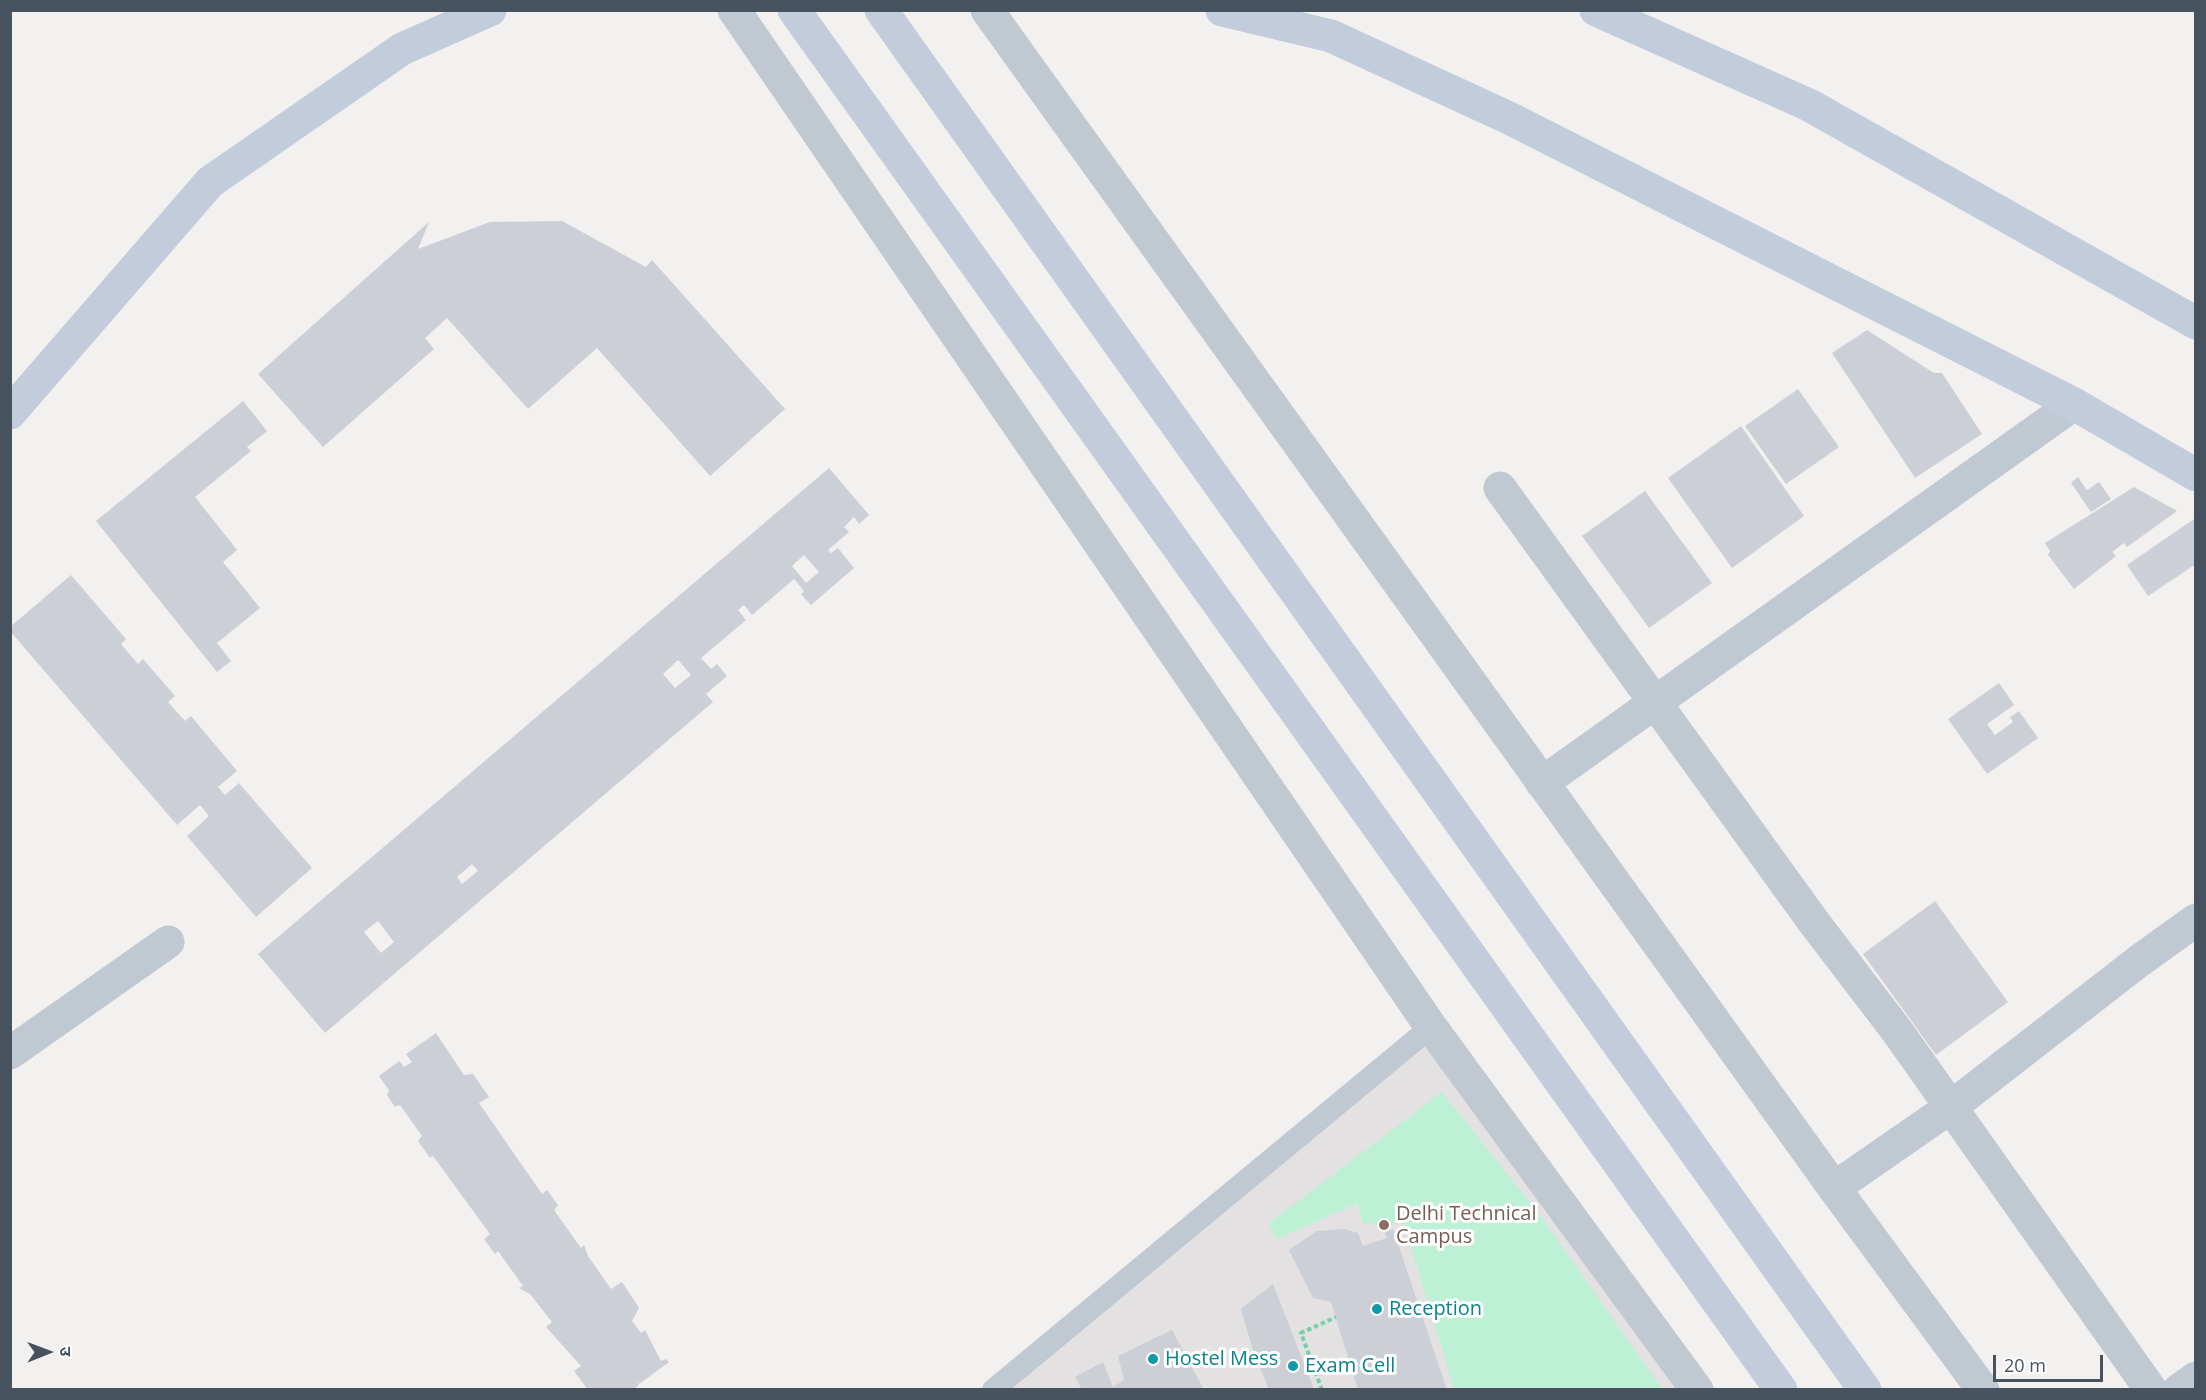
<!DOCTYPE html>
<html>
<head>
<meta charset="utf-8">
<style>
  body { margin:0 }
  #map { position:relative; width:2206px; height:1400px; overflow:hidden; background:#f3f0f0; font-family:"Open Sans","Noto Sans Devanagari",sans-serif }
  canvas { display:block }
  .frame { position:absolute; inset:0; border:12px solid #47525f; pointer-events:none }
  .north { position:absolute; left:18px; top:1322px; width:60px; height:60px; -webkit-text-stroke:4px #fff; paint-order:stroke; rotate:89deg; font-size:16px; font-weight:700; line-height:24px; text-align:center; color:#47525f }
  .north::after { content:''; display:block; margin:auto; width:21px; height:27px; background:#47525f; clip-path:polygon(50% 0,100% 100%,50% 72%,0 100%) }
  .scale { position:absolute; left:1993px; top:1355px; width:110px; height:27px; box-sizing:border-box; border:3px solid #47525f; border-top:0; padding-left:8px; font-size:18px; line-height:21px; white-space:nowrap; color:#47525f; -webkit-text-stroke:4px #fff; paint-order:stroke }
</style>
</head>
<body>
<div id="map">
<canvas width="2206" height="1400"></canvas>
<div class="frame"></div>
<div class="north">उ</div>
<div class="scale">20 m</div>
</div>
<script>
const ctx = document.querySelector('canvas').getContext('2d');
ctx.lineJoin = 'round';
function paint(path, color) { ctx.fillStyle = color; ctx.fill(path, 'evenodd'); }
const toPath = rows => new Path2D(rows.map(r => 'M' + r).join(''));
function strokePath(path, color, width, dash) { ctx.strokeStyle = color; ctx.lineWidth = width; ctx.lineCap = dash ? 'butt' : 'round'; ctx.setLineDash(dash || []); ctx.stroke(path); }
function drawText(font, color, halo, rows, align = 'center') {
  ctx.font = font + ' "Open Sans",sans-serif'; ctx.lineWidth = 6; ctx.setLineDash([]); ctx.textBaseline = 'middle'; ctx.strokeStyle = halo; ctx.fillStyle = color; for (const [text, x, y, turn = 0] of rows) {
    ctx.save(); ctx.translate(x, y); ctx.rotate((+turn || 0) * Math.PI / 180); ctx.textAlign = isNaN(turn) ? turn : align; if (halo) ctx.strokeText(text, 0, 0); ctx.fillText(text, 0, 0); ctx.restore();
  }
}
const education = toPath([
  [1431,1027,1697,1390,993,1390]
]);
const green = toPath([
  [1442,1092,1542,1218,1662,1389,1454,1389,1404,1224,1363,1224,1357,1203,1277,1239,1268,1224]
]);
const building = toPath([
  [562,221,646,267,652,260,785,409,710,476,597,348,528,409,447,318,425,338,434,349,323,447,258,374,429,222,418,249,490,222],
  [1867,330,1934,373,1942,373,1982,434,1915,478,1832,353],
  [1798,389,1839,447,1786,484,1745,426],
  [243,401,267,431,247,447,251,451,195,497,237,550,223,562,260,608,217,643,231,661,217,672,96,521],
  [1741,426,1804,516,1732,568,1668,478],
  [829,468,869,515,859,524,854,517,844,527,849,532,828,550,831,553,838,548,854,568,811,605,801,594,804,591,794,579,752,615,744,605,738,610,746,620,701,658,711,669,717,664,727,676,706,694,713,702,325,1033,258,954],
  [804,555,819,572,806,583,792,566],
  [678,660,691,675,675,688,663,674],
  [472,864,478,871,462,884,457,877],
  [378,921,394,942,381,953,364,932],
  [2078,477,2087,490,2099,482,2111,499,2091,512,2071,483],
  [2134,487,2177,511,2127,547,2124,543,2112,552,2116,556,2074,589,2048,555,2050,551,2045,543],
  [1645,491,1712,583,1649,628,1582,536],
  [2194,519,2196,564,2148,596,2127,565],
  [71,575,126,639,121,644,138,664,143,659,175,696,168,702,185,721,191,716,237,771,218,787,225,795,239,783,312,868,256,917,187,836,209,816,200,805,177,825,10,631,10,627],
  [1999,683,2014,705,1987,724,1995,735,2013,722,2010,717,2019,711,2038,738,1987,774,1948,719],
  [1935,901,2008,1002,1936,1055,1863,954],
  [436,1033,464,1075,473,1074,489,1097,479,1103,542,1194,547,1190,558,1205,554,1210,581,1248,584,1245,588,1256,611,1289,622,1282,639,1308,632,1321,641,1333,645,1330,661,1361,666,1359,669,1362,639,1384,633,1378,639,1385,633,1390,588,1390,574,1371,581,1366,546,1327,552,1322,530,1294,519,1288,523,1286,498,1251,495,1254,484,1239,490,1234,433,1156,430,1158,418,1141,422,1136,400,1105,395,1107,387,1095,389,1090,379,1076,399,1061,404,1067,412,1062,406,1054],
  [1345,1229,1358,1233,1363,1246,1387,1238,1385,1232,1393,1229,1447,1390,1358,1390,1331,1302,1313,1298,1289,1250,1317,1231],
  [1273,1284,1314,1389,1312,1390,1269,1390,1252,1347,1241,1309],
  [1172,1330,1204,1390,1082,1390,1075,1377,1103,1362,1113,1387,1124,1380,1118,1356]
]);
const path = toPath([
  [1322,1390,1301,1333,1336,1317]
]);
const lane = toPath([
  [993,1390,1431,1027]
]);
const street = toPath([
  [734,10,1431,1027,1697,1390],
  [987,10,1834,1188,1983,1390],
  [1500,488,1813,921,1897,1031,2151,1390],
  [1542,783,2074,404],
  [10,1053,168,942],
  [1834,1188,1951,1107,2139,961,2196,920],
  [2179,1390,2196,1378]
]);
const secondary = toPath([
  [794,10,1781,1390],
  [881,10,1865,1390],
  [1222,10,1331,36,1509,118,2074,404,2196,475],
  [1596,10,1809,105,2196,323],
  [10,413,210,182,402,49,490,10]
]);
const markers = [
  [1384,1225,6,"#8d6e63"],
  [1377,1309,6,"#0f9aa8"],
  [1153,1359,6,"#0f9aa8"],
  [1293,1366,6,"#0f9aa8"]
];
const educationNames = [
  ["Delhi Technical",1396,1214],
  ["Campus",1396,1237]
];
const cultureNames = [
  ["Reception",1389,1309],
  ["Hostel Mess",1165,1359],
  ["Exam Cell",1305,1366]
];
paint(education, '#e4e1e2');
paint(green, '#bdf1d5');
paint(building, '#cccfd5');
strokePath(path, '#74d1aa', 4, [4.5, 3]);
strokePath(lane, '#c0c9d2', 22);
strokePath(street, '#c0c9d2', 33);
strokePath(secondary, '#c2ccda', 33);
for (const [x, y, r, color] of markers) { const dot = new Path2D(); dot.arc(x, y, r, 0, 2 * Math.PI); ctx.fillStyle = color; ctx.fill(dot); strokePath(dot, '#fff', 2); }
drawText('20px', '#785e54', '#fff', educationNames, 'left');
drawText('20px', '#0d838f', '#fff', cultureNames, 'left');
</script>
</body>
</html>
